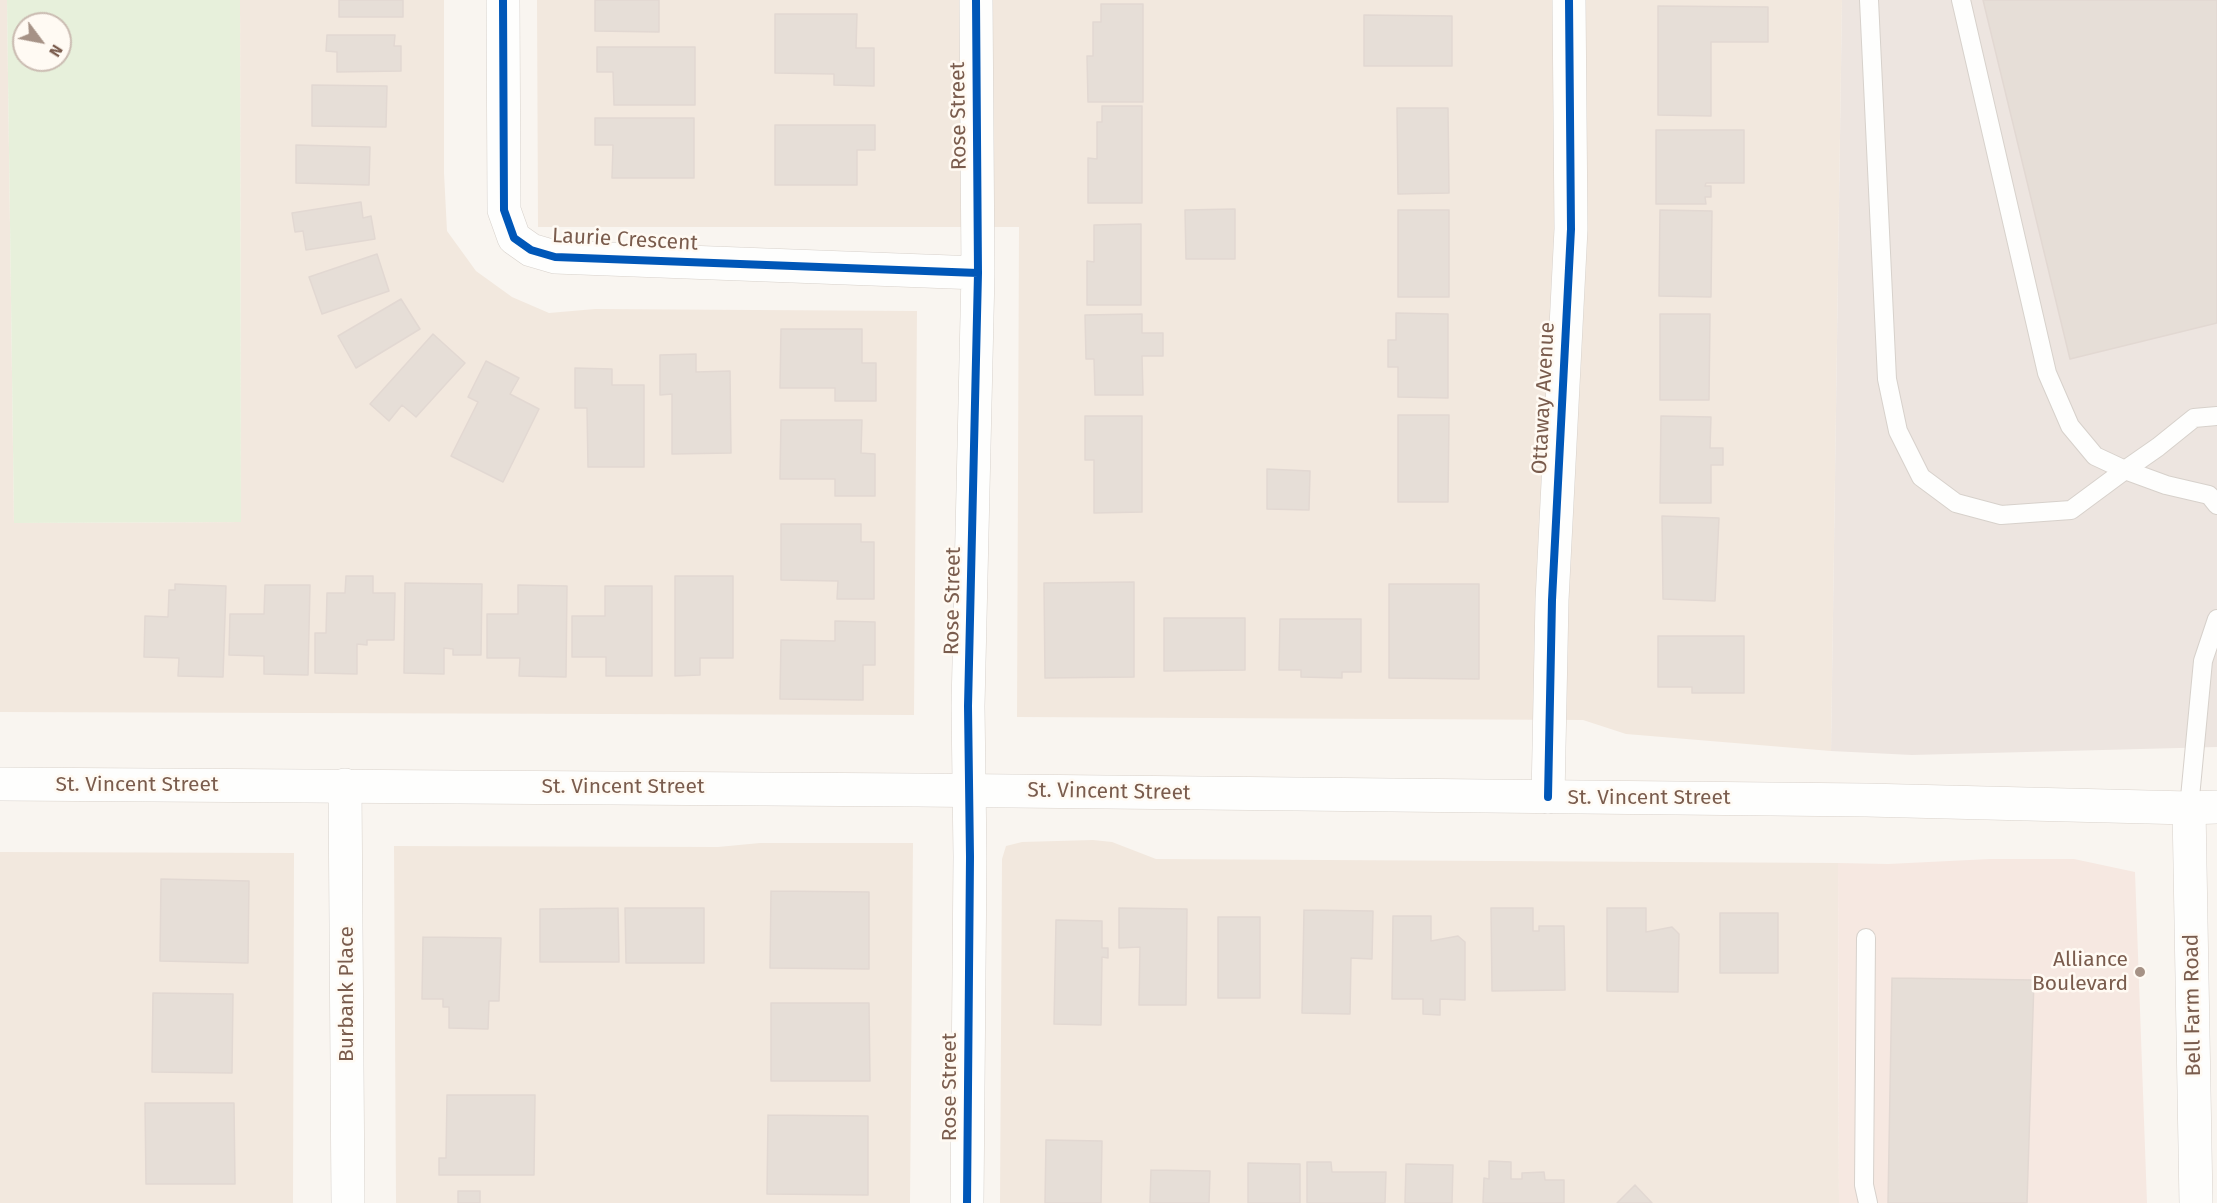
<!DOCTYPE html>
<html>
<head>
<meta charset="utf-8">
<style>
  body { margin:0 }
  #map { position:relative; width:2217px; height:1203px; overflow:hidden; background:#f9f5f0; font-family:"Fira Sans",sans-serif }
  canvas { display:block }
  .north { position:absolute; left:12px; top:12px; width:60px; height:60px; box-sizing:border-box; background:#fffaf3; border:2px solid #cabbb1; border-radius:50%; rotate:122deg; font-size:16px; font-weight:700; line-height:24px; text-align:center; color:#7a5c4d }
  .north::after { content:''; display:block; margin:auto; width:21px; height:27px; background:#a69286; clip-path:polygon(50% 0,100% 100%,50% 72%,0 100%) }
</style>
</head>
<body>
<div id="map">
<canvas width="2217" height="1203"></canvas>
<div class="north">N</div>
</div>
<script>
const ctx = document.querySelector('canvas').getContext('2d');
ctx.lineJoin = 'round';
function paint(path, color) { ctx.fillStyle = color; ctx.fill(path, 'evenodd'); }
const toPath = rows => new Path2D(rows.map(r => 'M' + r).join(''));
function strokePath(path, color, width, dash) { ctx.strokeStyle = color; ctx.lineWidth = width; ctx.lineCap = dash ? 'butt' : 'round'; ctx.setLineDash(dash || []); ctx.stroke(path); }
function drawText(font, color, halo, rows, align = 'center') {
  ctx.font = font + ' "Fira Sans",sans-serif'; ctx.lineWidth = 5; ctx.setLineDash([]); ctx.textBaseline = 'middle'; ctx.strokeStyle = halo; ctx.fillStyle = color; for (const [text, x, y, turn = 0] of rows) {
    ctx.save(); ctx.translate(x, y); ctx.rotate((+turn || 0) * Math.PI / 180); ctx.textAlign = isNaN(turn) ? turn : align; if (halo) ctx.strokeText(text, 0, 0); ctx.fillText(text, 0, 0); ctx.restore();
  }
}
const residential = toPath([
  [0,0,7,0,14,523,241,522,240,0,444,0,444,173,447,231,476,271,512,297,549,313,595,309,917,311,914,715,0,712],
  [537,0,1842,0,1831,751,1626,734,1583,720,1017,717,1019,227,538,227],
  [1093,840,1112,842,1156,859,1838,863,1839,1203,1000,1203,1002,859,1006,846,1022,842],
  [760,843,913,843,910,1203,396,1203,394,846,718,847],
  [0,852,294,853,293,1203,0,1203]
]);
const commercial = toPath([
  [1990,859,2074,859,2135,872,2147,1203,1839,1203,1838,863,1888,864]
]);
const industrial = toPath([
  [1842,0,2217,0,2217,747,1912,755,1831,751]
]);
const green = toPath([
  [7,0,240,0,241,522,14,523],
  [24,24,60,24,60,60,24,60]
]);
const building = toPath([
  [339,0,403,0,403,17,339,17,339,0],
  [595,0,659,0,659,32,595,31,595,0],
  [1983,0,2217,0,2217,323,2070,359,1983,0],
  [1101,4,1143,4,1143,102,1088,102,1087,56,1093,56,1093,22,1101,22,1101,4],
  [1658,6,1768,7,1768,42,1711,42,1711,116,1658,115,1658,6],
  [775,14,857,14,856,48,874,48,874,86,834,85,834,74,775,73,775,14],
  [1364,15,1452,16,1452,66,1364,66,1364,15],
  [327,35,395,35,394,46,401,46,401,71,337,72,337,52,326,51,327,35],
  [597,47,695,47,695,105,614,105,613,72,597,72,597,47],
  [312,85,387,86,386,127,312,126,312,85],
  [1102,106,1142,106,1142,203,1088,203,1088,158,1097,159,1097,122,1102,122,1102,106],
  [1397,108,1448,108,1449,193,1398,194,1397,108],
  [595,118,694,118,694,178,612,178,613,145,595,145,595,118],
  [775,125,875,125,875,150,857,150,857,185,775,185,775,125],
  [1656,130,1744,130,1744,183,1706,183,1705,186,1711,186,1711,197,1705,197,1706,204,1656,204,1656,130],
  [296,145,370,147,369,185,296,183,296,145],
  [361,202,363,218,371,216,375,239,306,250,303,231,295,232,292,213,361,202],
  [1235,209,1235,259,1186,259,1185,210,1235,209],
  [1398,210,1449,210,1449,297,1398,297,1398,210],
  [1660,210,1712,211,1711,297,1659,296,1660,210],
  [1141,224,1141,305,1087,305,1087,261,1094,262,1094,225,1141,224],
  [377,254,389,291,322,314,309,277,377,254],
  [401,299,420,329,356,368,338,336,401,299],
  [1396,313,1448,314,1448,398,1398,397,1398,367,1388,367,1388,340,1396,340,1396,313],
  [1142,314,1142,333,1163,333,1163,356,1142,356,1143,395,1095,395,1094,359,1086,359,1085,315,1142,314],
  [1660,314,1710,314,1709,400,1660,400,1660,314],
  [781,329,862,329,862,363,876,363,876,401,835,401,835,388,780,388,781,329],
  [433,334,465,363,416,417,402,405,389,421,370,404,433,334],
  [696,354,696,372,730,371,731,453,672,454,672,394,660,395,660,355,696,354],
  [486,361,519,378,510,394,539,409,503,482,451,456,478,402,468,397,486,361],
  [575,368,612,369,612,385,644,385,644,467,588,467,587,408,575,408,575,368],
  [1398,415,1449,415,1448,502,1398,502,1398,415],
  [1085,416,1142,416,1142,512,1094,513,1094,460,1085,460,1085,416],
  [1661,416,1711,417,1710,448,1723,448,1723,465,1711,465,1711,503,1660,503,1661,416],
  [781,420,862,420,861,453,875,454,875,496,835,496,835,479,780,479,781,420],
  [1267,469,1310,471,1309,510,1267,509,1267,469],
  [1662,516,1719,518,1715,601,1663,599,1662,516],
  [781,524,861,524,861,542,874,542,874,599,837,599,838,581,781,580,781,524],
  [346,576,373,576,373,593,395,593,394,640,367,640,367,645,357,644,357,674,315,673,315,633,326,633,327,593,345,593,346,576],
  [675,576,733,576,733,658,700,658,700,675,675,676,675,576],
  [1134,582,1134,677,1045,678,1044,583,1134,582],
  [405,583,482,584,481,655,453,655,453,649,444,648,444,674,404,673,405,583],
  [175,584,226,586,223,677,178,676,179,658,144,657,145,616,168,617,169,590,175,590,175,584],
  [1389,584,1479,584,1479,679,1389,678,1389,584],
  [265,585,310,585,308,675,264,674,264,656,229,655,230,614,264,614,265,585],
  [518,585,567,586,566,677,519,676,520,658,487,658,487,614,518,614,518,585],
  [605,586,652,586,652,676,606,676,606,657,572,657,572,616,605,616,605,586],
  [1164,618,1245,618,1245,670,1164,671,1164,618],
  [1280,619,1361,619,1361,672,1342,672,1342,678,1301,677,1301,670,1279,670,1280,619],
  [835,621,875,622,875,665,863,665,863,700,780,699,781,640,835,641,835,621],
  [1658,636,1744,636,1744,693,1692,693,1692,687,1658,687,1658,636],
  [161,879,249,881,248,963,160,961,161,879],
  [771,891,869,892,869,969,770,968,771,891],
  [618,908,619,962,540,962,540,909,618,908],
  [625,908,704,908,704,963,626,963,625,908],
  [1119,908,1187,909,1186,1005,1139,1005,1140,947,1119,948,1119,908],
  [1491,908,1533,908,1533,931,1539,931,1539,926,1564,926,1565,990,1492,991,1491,908],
  [1607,908,1646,908,1646,932,1672,927,1679,934,1678,992,1607,991,1607,908],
  [1304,910,1373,911,1372,959,1351,958,1350,1014,1302,1013,1304,910],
  [1720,913,1778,913,1778,973,1720,973,1720,913],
  [1393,916,1431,916,1431,941,1458,936,1465,942,1465,1000,1440,999,1440,1015,1423,1014,1423,999,1392,999,1393,916],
  [1218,917,1260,917,1260,998,1218,998,1218,917],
  [1056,920,1102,921,1102,948,1108,948,1108,958,1102,957,1101,1025,1054,1024,1056,920],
  [423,937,501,938,499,1001,489,1001,488,1029,449,1028,449,1007,443,1007,443,999,422,999,423,937],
  [1892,978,2034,980,2027,1203,1888,1203,1892,978],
  [153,993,233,994,232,1073,152,1072,153,993],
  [771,1003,869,1003,870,1081,771,1081,771,1003],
  [447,1095,535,1095,534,1175,439,1175,439,1158,446,1158,447,1095],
  [145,1103,234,1103,235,1184,146,1184,145,1103],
  [768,1115,868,1116,868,1195,767,1194,768,1115],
  [1046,1140,1102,1141,1101,1203,1045,1203,1046,1140],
  [1489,1161,1511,1162,1511,1179,1522,1179,1522,1173,1544,1172,1545,1180,1564,1180,1564,1203,1483,1203,1484,1178,1489,1179,1489,1161],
  [1307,1162,1331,1162,1332,1172,1386,1172,1385,1203,1307,1203,1307,1162],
  [1248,1163,1300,1164,1300,1203,1248,1203,1248,1163],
  [1406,1164,1453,1165,1452,1203,1405,1203,1406,1164],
  [1151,1170,1210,1171,1209,1203,1150,1203,1151,1170],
  [1635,1185,1652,1203,1617,1203,1635,1185],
  [458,1191,480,1191,480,1203,458,1203,458,1191]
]);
const service = toPath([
  [1869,0,1887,379,1898,431,1921,477,1956,503,2001,515,2071,510,2125,470,2166,485,2209,495,2217,505],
  [1961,0,2047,373,2070,426,2095,456,2125,470,2158,447,2194,418,2217,416],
  [2189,808,2203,661,2217,619],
  [1866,938,1864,1185,1868,1203]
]);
const minor = toPath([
  [503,0,504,210,514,238,531,250,555,257,978,273],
  [345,785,348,1203],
  [1548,797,1552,600,1571,229,1569,0],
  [967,1203,970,857,968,706,978,273,976,0]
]);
const tertiary = toPath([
  [2189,808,2196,1203]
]);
const secondary = toPath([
  [0,784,917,790,1866,800,2189,808,2217,807]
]);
const cycleway = toPath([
  [503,0,504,210,514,238,531,250,555,257,978,273],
  [1548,797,1552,600,1571,229,1569,0],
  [967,1203,970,857,968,706,978,273,976,0]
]);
const markers = [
  [2140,972,6,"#a69286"]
];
const streetNames = [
  ["Rose Street",959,116,-91],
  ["Laurie Crescent",625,240,3],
  ["Ottaway Avenue",1544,398,-87],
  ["Rose Street",953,601,-89],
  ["St. Vincent Street",137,785],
  ["St. Vincent Street",623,787],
  ["St. Vincent Street",1109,792,1],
  ["St. Vincent Street",1649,798],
  ["Burbank Place",347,994,-90],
  ["Bell Farm Road",2193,1005,-91],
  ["Rose Street",950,1087,-90]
];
const poiNames = [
  ["Alliance",2128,960],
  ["Boulevard",2128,984]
];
paint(residential, '#f2e8de');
paint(commercial, '#f6e8e1');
paint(industrial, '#ede5e0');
paint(green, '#e7f0db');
paint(building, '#e6ded7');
strokePath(building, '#e2d8d2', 1.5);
strokePath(service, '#d7d1cb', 20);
strokePath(minor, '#d7d1cb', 34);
strokePath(tertiary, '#d7d1cb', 34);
strokePath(secondary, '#d9d2cb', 34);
strokePath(service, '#fefefd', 18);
strokePath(minor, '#fefefd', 33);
strokePath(tertiary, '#fefefd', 33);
strokePath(secondary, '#fefefd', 33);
strokePath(cycleway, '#0057b8', 8);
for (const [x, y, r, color] of markers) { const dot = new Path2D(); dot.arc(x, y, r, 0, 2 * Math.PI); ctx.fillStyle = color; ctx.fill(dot); strokePath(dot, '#fffaf3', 2); }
drawText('21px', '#7a5c4d', '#fffaf3', streetNames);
drawText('21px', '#7a5c4d', '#fffaf3', poiNames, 'right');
</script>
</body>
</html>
